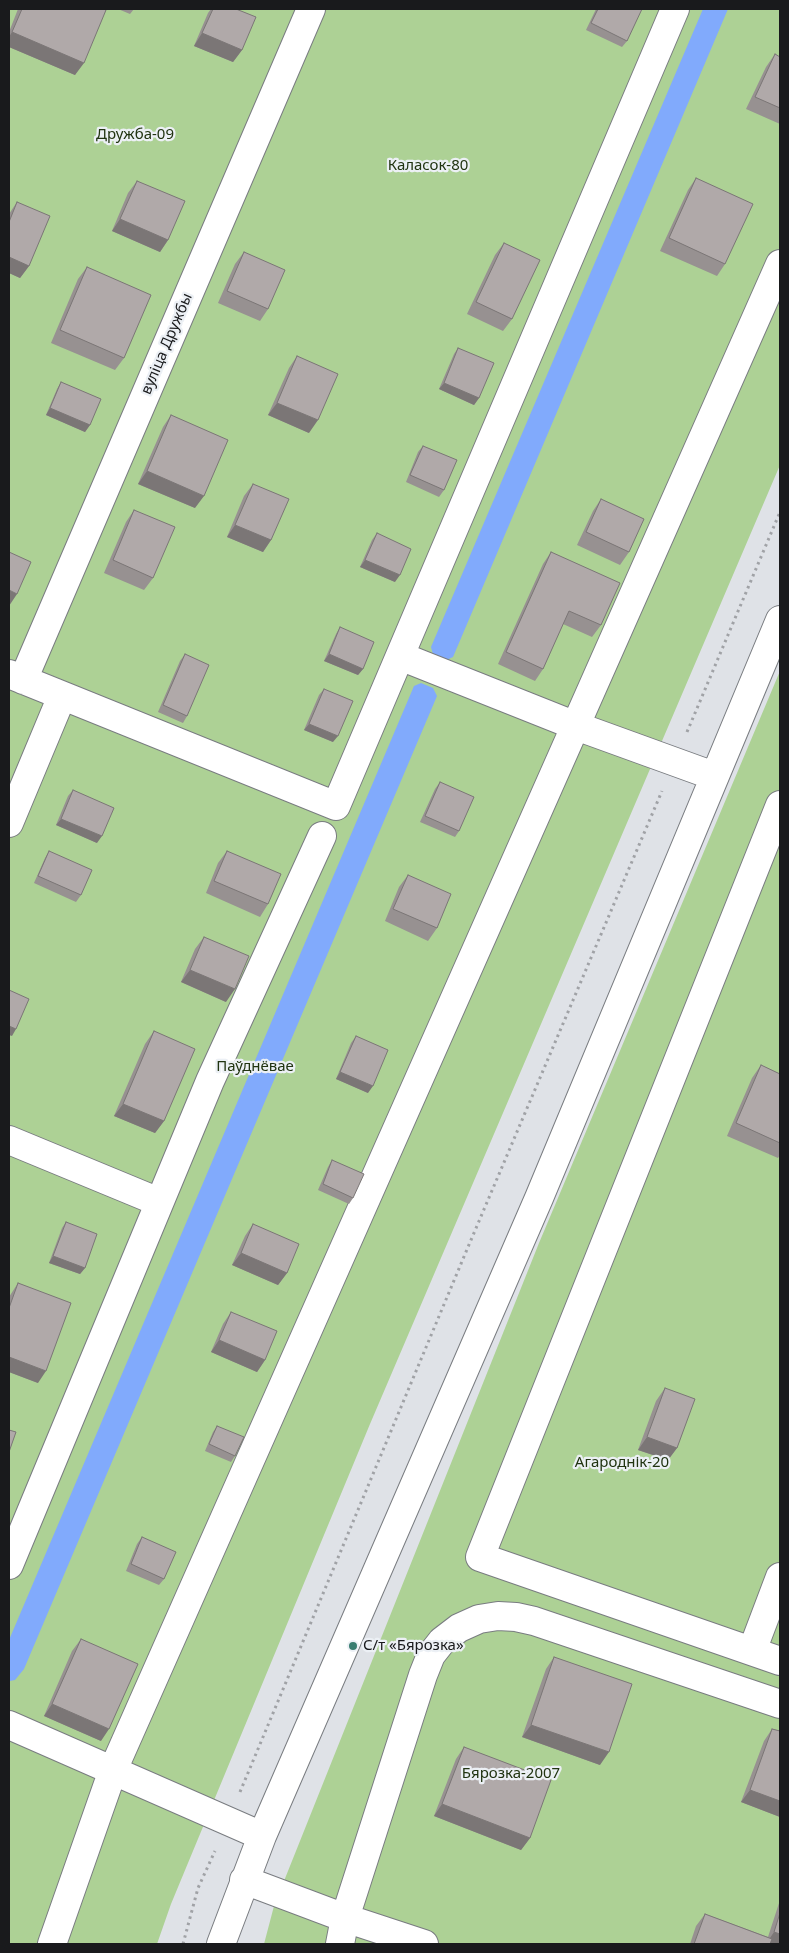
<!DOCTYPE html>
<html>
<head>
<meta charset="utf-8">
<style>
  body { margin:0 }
  #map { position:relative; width:789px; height:1953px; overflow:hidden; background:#dfe2e7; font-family:"Noto Sans",sans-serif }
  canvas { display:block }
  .frame { position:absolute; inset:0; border:10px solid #191a1c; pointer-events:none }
</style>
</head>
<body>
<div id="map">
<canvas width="789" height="1953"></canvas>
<div class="frame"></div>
</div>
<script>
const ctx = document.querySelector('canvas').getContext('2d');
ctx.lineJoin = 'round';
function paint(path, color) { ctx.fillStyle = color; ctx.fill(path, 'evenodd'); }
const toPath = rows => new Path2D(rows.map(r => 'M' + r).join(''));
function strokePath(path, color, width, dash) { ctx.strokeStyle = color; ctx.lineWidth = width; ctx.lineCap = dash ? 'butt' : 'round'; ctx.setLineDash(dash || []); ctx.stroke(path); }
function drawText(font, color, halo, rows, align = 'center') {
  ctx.font = font + ' "Noto Sans",sans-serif'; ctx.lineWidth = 4.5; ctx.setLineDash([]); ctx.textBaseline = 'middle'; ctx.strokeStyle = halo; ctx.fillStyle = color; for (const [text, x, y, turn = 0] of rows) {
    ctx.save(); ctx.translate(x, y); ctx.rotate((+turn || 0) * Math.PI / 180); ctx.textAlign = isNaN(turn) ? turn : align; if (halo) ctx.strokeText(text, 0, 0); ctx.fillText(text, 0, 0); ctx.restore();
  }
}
const green = toPath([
  [9,9,780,9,780,465,370,1424,171,1904,157,1944,9,1944],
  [780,671,780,1944,264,1944,274,1906,539,1243]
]);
const water = toPath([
  [703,9,728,9,453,657,442,662,434,658,431,647],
  [421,683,433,688,437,696,24,1669,15,1680,10,1681,9,1680,9,1640,414,686]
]);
const path = toPath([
  [687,732,780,512],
  [240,1792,468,1247,662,791],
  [183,1944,198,1888,215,1851]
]);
const minor = toPath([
  [400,656,576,726,714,776],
  [9,674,336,806,675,9],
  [23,680,311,9],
  [780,805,480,1557,780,1661],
  [9,823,62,696],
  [9,1140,159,1202],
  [9,1565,210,1081,322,836],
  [752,1651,780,1577],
  [9,1725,262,1836],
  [244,1880,345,1918,424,1944],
  [52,1944,113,1770,780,264],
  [221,1944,262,1836,539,1198,780,620],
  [340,1944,345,1918,423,1675,431,1655,442,1641,459,1628,479,1619,498,1616,516,1617,534,1621,780,1704]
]);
const wall = toPath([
  [18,9,103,9,75,75,9,47,9,32],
  [118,9,134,9,130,14],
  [211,9,236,9,242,50,233,62,194,46,208,13],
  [596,9,641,9,627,41,622,47,586,30],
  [775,54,780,57,780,124,746,109,766,67],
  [696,178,725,264,717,276,660,251,688,190],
  [137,181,168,240,160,252,112,231,128,193],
  [17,202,29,266,20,278,9,273,9,214],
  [504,243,512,319,503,331,467,314,495,255],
  [244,252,268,309,260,321,218,303,235,264],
  [87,267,124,358,115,370,51,343,78,279],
  [458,348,479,398,474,405,439,389,454,354],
  [297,356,309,433,268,415,289,368],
  [61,382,90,425,85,432,46,415,57,389],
  [171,415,195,508,138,484,163,427],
  [423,446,444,490,439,497,406,482,418,452],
  [253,484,271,540,263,552,227,537,244,496],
  [601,499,629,552,620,565,577,545,593,511],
  [134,510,153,578,144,590,104,573,126,522],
  [377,533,395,582,360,567,372,540],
  [551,552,601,625,592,637,563,624,543,669,535,681,498,664,543,564],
  [340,627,363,669,358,675,324,661,336,634],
  [185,654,187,716,183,723,158,712,180,661],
  [324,689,333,742,304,730,319,695],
  [440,782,459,831,455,837,420,822,435,789],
  [73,790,97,843,56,825,68,796],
  [49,851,81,895,76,902,34,883,45,858],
  [227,851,268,904,260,917,206,893,218,863],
  [408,875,437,928,428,941,385,921,399,887],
  [204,937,226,1002,181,982,195,949],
  [154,1031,164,1121,155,1133,114,1116,145,1044],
  [356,1036,368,1093,336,1079,351,1043],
  [761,1065,780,1074,780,1155,778,1158,727,1136,752,1078],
  [332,1160,353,1198,349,1204,318,1190,328,1167],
  [66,1222,85,1268,80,1274,49,1263,62,1228],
  [253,1224,287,1273,278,1285,232,1265,245,1236],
  [18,1283,38,1383,9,1372,9,1297],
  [231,1312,265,1360,257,1372,211,1352,223,1324],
  [665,1388,677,1448,668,1460,638,1450,656,1401],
  [217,1426,235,1456,231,1462,205,1451,213,1432],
  [142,1537,164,1579,159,1585,126,1571,137,1544],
  [81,1639,101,1741,44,1716,72,1651],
  [554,1657,600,1765,522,1737,546,1669],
  [772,1729,780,1731,780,1817,741,1802,764,1741],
  [464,1747,530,1838,521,1850,434,1816,456,1759],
  [780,1900,780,1944,690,1944,696,1926,705,1914,768,1937]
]);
const shadedWall = toPath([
  [12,32,84,63,75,75,9,47,9,37],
  [202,33,242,50,233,62,194,46],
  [120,219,168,240,160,252,112,231],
  [9,257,29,266,20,278,9,273],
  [444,383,479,398,474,405,439,389],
  [277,403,318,420,309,433,268,415],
  [50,408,90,425,85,432,46,415],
  [147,471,204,496,195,508,138,484],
  [235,525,271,540,263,552,227,537],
  [365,560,400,575,395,582,360,567],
  [9,590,17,594,9,606],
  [329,654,363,669,358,675,324,661],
  [309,724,338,736,333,742,304,730],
  [61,819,102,836,97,843,56,825],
  [190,970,235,989,226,1002,181,982],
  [9,1026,16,1029,12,1036,9,1035],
  [340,1072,373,1086,368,1093,336,1079],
  [123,1104,164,1121,155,1133,114,1116],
  [241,1253,287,1273,278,1285,232,1265],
  [53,1256,85,1268,80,1274,49,1263],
  [219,1340,265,1360,257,1372,211,1352],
  [9,1357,46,1371,38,1383,9,1372],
  [647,1437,677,1448,668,1460,638,1450],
  [52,1704,109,1729,101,1741,44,1716],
  [531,1725,609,1752,600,1765,522,1737],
  [750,1790,780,1801,780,1817,741,1802],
  [442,1804,530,1838,521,1850,434,1816],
  [774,1932,780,1934,780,1944,766,1944]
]);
const building = toPath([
  [22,9,103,9,106,10,84,63,12,32,22,9],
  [213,9,236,9,256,17,242,50,202,33,213,9],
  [598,9,642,9,627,41,591,23,598,9],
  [775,54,780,57,780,108,755,97,775,54],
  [696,178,753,204,725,264,669,238,696,178],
  [137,181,185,201,168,240,120,219,137,181],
  [17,202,50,216,29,266,9,257,9,222,17,202],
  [504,243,540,260,512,319,476,302,504,243],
  [244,252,285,270,268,309,227,291,244,252],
  [87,267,151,295,124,358,60,330,87,267],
  [458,348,494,363,479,398,444,383,458,348],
  [297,356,338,374,318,420,277,403,297,356],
  [61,382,101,399,90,425,50,408,61,382],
  [171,415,228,440,204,496,147,471,171,415],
  [423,446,457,460,444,490,410,475,423,446],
  [253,484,289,499,271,540,235,525,253,484],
  [601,499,644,519,629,552,586,532,601,499],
  [134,510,175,527,153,578,113,560,134,510],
  [377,533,411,549,400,575,365,560,377,533],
  [9,552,31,562,17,594,9,590,9,552],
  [551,552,620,583,601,625,569,611,543,669,506,652,551,552],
  [340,627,374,642,363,669,329,654,340,627],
  [185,654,209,665,187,716,163,705,185,654],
  [324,689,353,701,338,736,309,724,324,689],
  [440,782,474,797,459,831,425,816,440,782],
  [73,790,114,808,102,836,61,819,73,790],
  [49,851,92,870,81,895,38,876,49,851],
  [227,851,281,874,268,904,214,881,227,851],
  [408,875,451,894,437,928,393,909,408,875],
  [204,937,249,956,235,989,190,970,204,937],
  [9,990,29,999,16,1029,9,1026,9,990],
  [154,1031,195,1049,164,1121,123,1104,154,1031],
  [356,1036,388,1050,373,1086,340,1072,356,1036],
  [761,1065,780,1074,780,1143,736,1123,761,1065],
  [332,1160,364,1174,353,1198,323,1184,332,1160],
  [66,1222,97,1234,85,1268,53,1256,66,1222],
  [253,1224,299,1244,287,1273,241,1253,253,1224],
  [18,1283,71,1303,46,1371,9,1357,9,1308,18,1283],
  [231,1312,277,1331,265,1360,219,1340,231,1312],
  [665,1388,695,1399,677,1448,647,1437,665,1388],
  [217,1426,244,1437,235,1456,209,1444,217,1426],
  [9,1430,16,1432,9,1452,9,1430],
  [142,1537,176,1552,164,1579,131,1564,142,1537],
  [81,1639,138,1664,109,1729,52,1704,81,1639],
  [554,1657,632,1684,609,1752,531,1725,554,1657],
  [772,1729,780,1731,780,1801,750,1790,772,1729],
  [464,1747,551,1780,530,1838,442,1804,464,1747],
  [780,1913,780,1934,774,1932,780,1913],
  [705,1914,772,1939,770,1944,694,1944,705,1914]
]);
const markers = [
  [353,1646,5,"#397d70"]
];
const parkNames = [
  ["Дружба-09",135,135],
  ["Каласок-80",428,166],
  ["Паўднёвае",255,1067],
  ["Агароднік-20",622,1463],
  ["Бярозка-2007",511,1774]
];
const streetNames = [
  ["вуліца Дружбы",167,344,-67]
];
const poiNames = [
  ["С/т «Бярозка»",363,1646]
];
paint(green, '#add195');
paint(water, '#81aafc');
strokePath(minor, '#797c80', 30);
strokePath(path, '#a0a2a6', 3, [2.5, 4]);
strokePath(minor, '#fff', 28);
paint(wall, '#979191');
paint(shadedWall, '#7b7676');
paint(building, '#b0a9a9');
strokePath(building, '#7b7676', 1);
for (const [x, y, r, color] of markers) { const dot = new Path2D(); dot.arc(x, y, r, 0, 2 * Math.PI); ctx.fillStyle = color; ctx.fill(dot); strokePath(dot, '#ecf0f5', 2); }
drawText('15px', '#213411', '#ecf0f5', parkNames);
drawText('15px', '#191a1c', '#ecf0f5', streetNames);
drawText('15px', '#191a1c', '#ecf0f5', poiNames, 'left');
</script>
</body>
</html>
